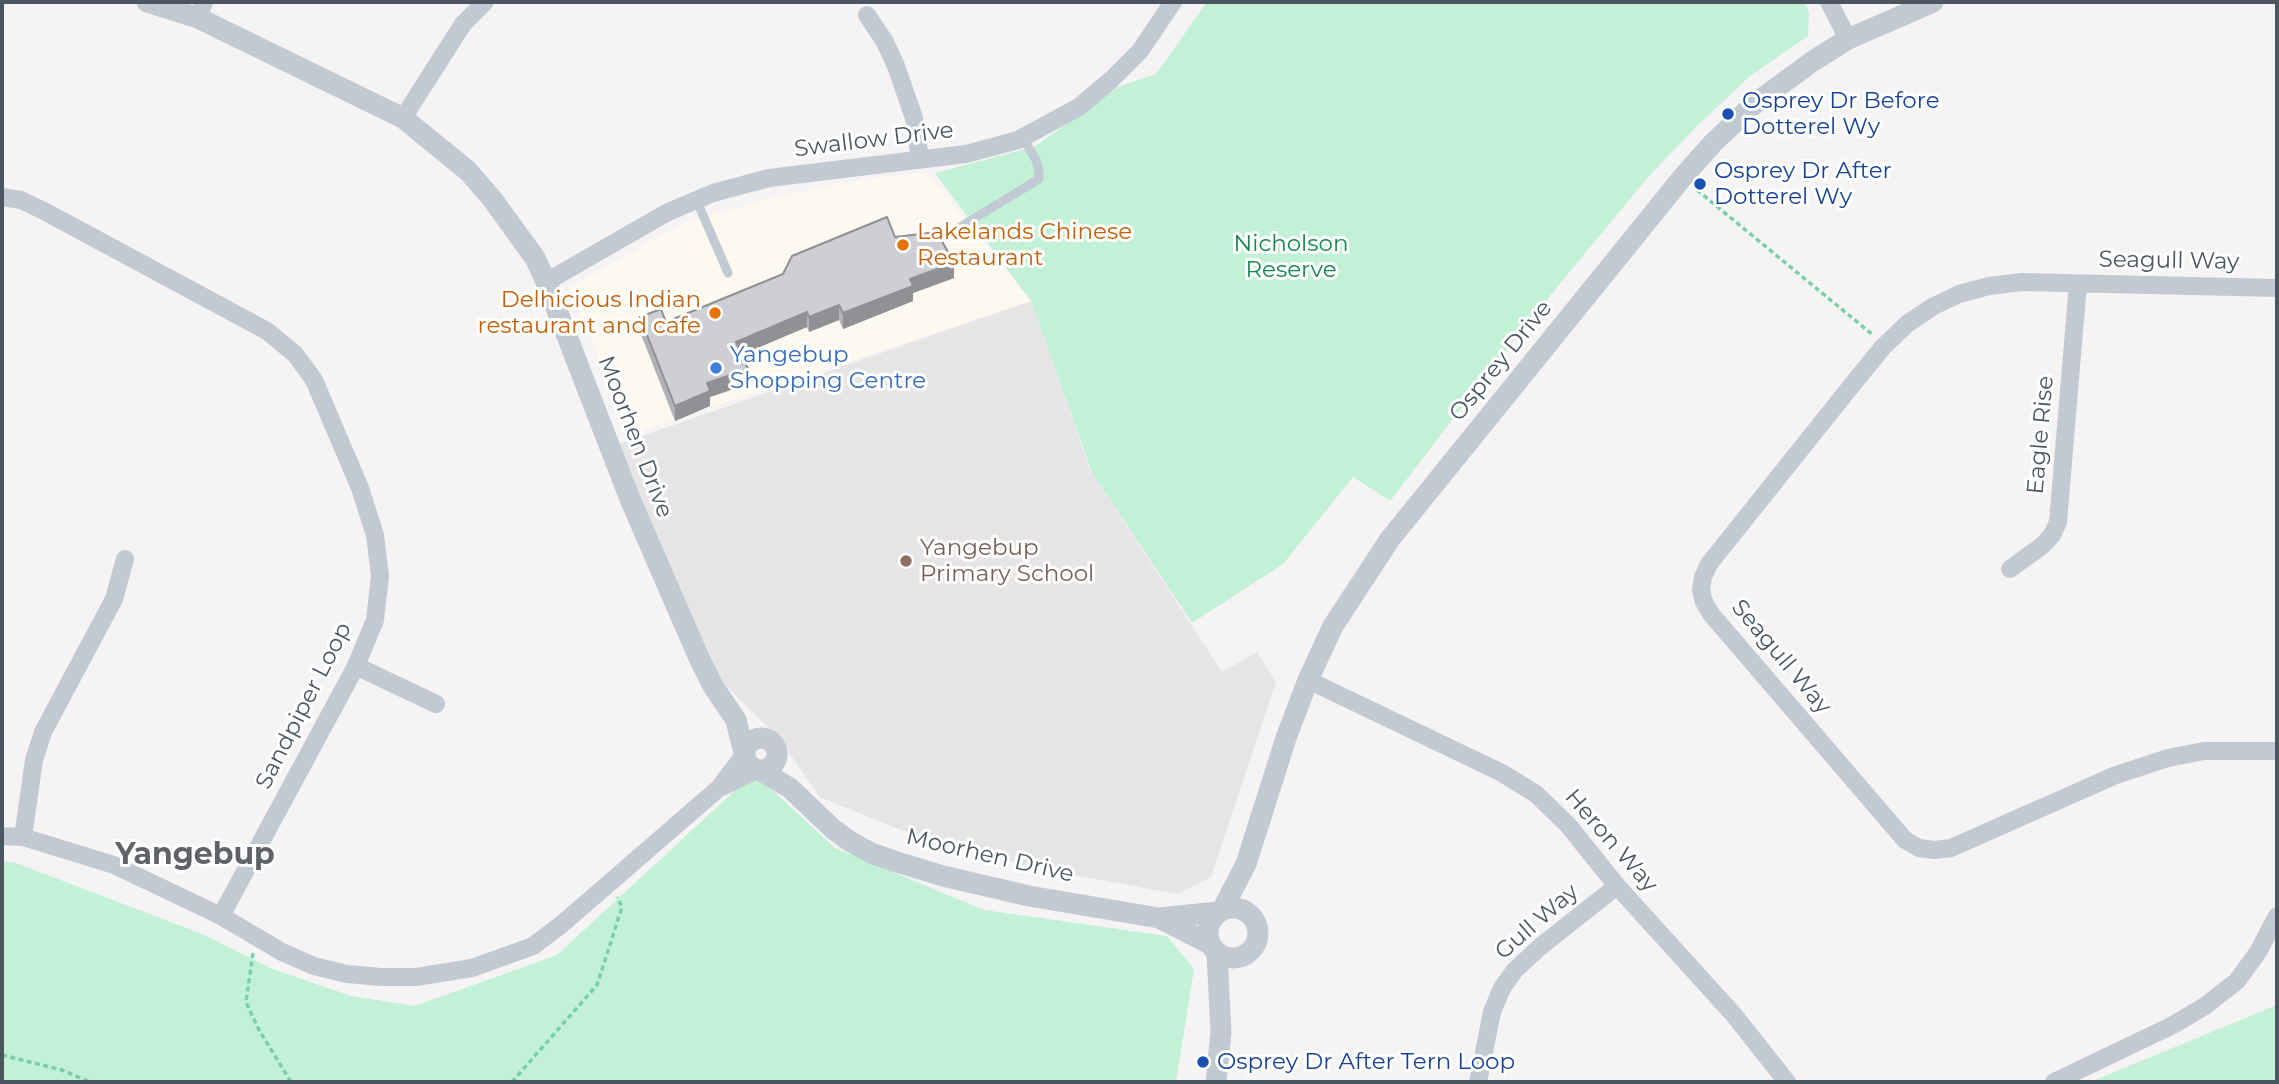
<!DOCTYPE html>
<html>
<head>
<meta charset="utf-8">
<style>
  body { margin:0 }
  #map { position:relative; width:2279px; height:1084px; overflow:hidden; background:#f5f3f3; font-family:Montserrat,sans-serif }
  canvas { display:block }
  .frame { position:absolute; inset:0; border:4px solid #4a5661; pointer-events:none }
</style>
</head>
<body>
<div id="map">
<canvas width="2279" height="1084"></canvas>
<div class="frame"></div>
</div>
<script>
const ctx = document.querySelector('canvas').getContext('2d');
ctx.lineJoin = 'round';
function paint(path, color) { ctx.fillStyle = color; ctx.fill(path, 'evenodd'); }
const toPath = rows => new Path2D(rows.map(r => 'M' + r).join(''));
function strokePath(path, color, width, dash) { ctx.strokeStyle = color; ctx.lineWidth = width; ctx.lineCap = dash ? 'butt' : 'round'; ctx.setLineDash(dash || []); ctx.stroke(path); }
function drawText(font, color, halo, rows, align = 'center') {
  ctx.font = font + ' Montserrat,sans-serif'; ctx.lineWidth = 6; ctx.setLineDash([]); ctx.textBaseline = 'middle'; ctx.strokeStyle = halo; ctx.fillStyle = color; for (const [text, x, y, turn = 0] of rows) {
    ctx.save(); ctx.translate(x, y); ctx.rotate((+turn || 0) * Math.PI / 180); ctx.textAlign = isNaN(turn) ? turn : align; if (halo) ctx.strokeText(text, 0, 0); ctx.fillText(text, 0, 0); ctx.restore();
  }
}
const commercial = toPath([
  [926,172,1031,301,630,434,570,288,683,223,784,195,866,179]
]);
const education = toPath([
  [1031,301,1090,470,1222,672,1257,652,1276,682,1211,877,1178,894,1039,869,903,831,820,797,778,737,725,685,689,623,616,445]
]);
const green = toPath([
  [1207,2,1804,2,1809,12,1808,36,1750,76,1697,126,1648,177,1516,337,1390,501,1353,477,1283,564,1192,623,1092,473,1031,301,935,173,1034,147,1120,86,1156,74],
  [754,773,835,848,984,910,1167,936,1194,969,1176,1082,2,1082,2,861,16,863,207,936,273,969,351,996,415,1006,557,955],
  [2277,1005,2277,1082,2090,1082]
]);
const path = toPath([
  [1697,190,1873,335],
  [253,953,246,1002,259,1030,291,1082],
  [2,1055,62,1070,90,1082],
  [512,1082,597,985,622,907,617,897]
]);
const service = toPath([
  [696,199,728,273],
  [960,227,1039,179,1039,171,1036,160,1023,138]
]);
const minor = toPath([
  [1829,2,1848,39],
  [867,15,885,42,896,66,914,118,920,159],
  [198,18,204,2],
  [403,118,463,24,485,2],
  [2,197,21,200,44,211,267,331,295,354,314,380,360,488,375,535,380,576,375,620,356,666,221,916],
  [546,282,668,212,713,193,769,178,966,154,1018,140,1079,107,1111,80,1140,51,1173,2],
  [2277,288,2022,282,1989,286,1959,294,1932,307,1907,324,1883,347,1852,385,1709,564,1703,577,1701,590,1704,602,1711,614,1905,840,1919,848,1934,850,1951,848,2116,775,2168,758,2204,751,2277,751],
  [2010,569,2043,545,2052,535,2058,522,2078,284],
  [356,666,436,704],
  [1308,680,1502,773,1536,794,1568,825,1617,886,1734,1015,1787,1082],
  [722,787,757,770],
  [2,836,23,837,114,865,221,916,282,952,314,966,347,974,381,977,416,977,472,968,533,946,562,924,719,788,744,755],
  [23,837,34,760,43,732,114,599,125,559],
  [1478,1082,1492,1012,1502,988,1515,970,1541,946,1617,886],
  [2054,1082,2173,1025,2205,1006,2237,981,2258,952,2277,916]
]);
const tertiary = toPath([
  [147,2,198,18,403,118,468,171,493,200,535,258,546,282,630,499,699,658,713,686,736,720,744,753],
  '745 754a16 16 0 1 1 32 0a16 16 0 1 1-32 0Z',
  [761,771,790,788,833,829,851,842,871,853,897,862,943,876,1029,896,1159,918,1218,912],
  '1208 933a25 25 0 1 1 50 0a25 25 0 1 1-50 0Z',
  [1222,910,1246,864,1286,738,1308,680,1333,626,1390,539,1682,178,1713,143,1753,105,1813,61,1848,39,1933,2],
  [1159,918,1210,944],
  [1216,1082,1221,1033,1217,953]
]);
const wall = toPath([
  [895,237,954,278,913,293,913,301,843,329,839,320,809,332,807,327,742,354,748,384,710,397,710,406,675,421,640,332,640,317,666,322]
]);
const shadedWall = toPath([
  [954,263,954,278,913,293,913,301,843,329,843,313,910,279],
  [839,305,839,320,809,332,809,317],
  [807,312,807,327,736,357,736,342],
  [748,369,748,384,710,397,710,406,675,421,675,406,707,383]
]);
const building = toPath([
  [887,217,895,237,937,232,954,263,910,279,913,286,843,313,839,305,809,317,807,312,736,342,748,369,707,383,710,391,675,406,640,317,661,309,666,322,783,274,792,256,887,217]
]);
const markers = [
  [1728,114,7,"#1a4fb4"],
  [1700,184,7,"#1a4fb4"],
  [903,245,7,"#e8710a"],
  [715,313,7,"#e8710a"],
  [716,368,7,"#3f7fe0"],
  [906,561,7,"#8d6e63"],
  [1203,1062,7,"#1a4fb4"]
];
const transitNames = [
  ["Osprey Dr Before",1742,101],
  ["Dotterel Wy",1742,127],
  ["Osprey Dr After",1714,171],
  ["Dotterel Wy",1714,197],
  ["Osprey Dr After Tern Loop",1217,1062]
];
const streetNames = [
  ["Swallow Drive",874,140,-7],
  ["Seagull Way",2169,261,1],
  ["Osprey Drive",1501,361,-51],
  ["Eagle Rise",2041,435,-85],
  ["Moorhen Drive",635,437,69],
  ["Seagull Way",1781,657,50],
  ["Sandpiper Loop",304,706,-63],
  ["Heron Way",1611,841,49],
  ["Moorhen Drive",990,856,13],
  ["Gull Way",1537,922,-41]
];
const foodNames = [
  ["Lakelands Chinese",917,232],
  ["Restaurant",917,258],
  ["Delhicious Indian",701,300,"right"],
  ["restaurant and cafe",701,326,"right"]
];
const parkNames = [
  ["Nicholson",1291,244],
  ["Reserve",1291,270]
];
const shopNames = [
  ["Yangebup",730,355],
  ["Shopping Centre",730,381]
];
const educationNames = [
  ["Yangebup",920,548],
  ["Primary School",920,574]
];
const districtNames = [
  ["Yangebup",195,855]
];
paint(commercial, '#fdf9ef');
paint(education, '#e6e4e5');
paint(green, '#c3f1d5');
strokePath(path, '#7ad0a6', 3.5, [5, 3.5]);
strokePath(service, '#c1cad2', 9);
strokePath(minor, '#c1cad2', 18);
strokePath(tertiary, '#c1cad2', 21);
paint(wall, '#b0b2b7');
paint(shadedWall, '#909195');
paint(building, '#cdcfd5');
strokePath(building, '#909195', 2);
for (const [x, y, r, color] of markers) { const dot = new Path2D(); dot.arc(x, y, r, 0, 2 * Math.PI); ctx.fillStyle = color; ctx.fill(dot); strokePath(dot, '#fff', 2.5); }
drawText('23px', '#164399', '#fff', transitNames, 'left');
drawText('23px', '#4a5661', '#fff', streetNames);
drawText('23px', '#c56008', '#fff', foodNames, 'left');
drawText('23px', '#17864f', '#fff', parkNames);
drawText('23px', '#366cbe', '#fff', shopNames, 'left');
drawText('23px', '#785e54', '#fff', educationNames, 'left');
drawText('bold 30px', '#5f6368', '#fff', districtNames);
</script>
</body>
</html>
